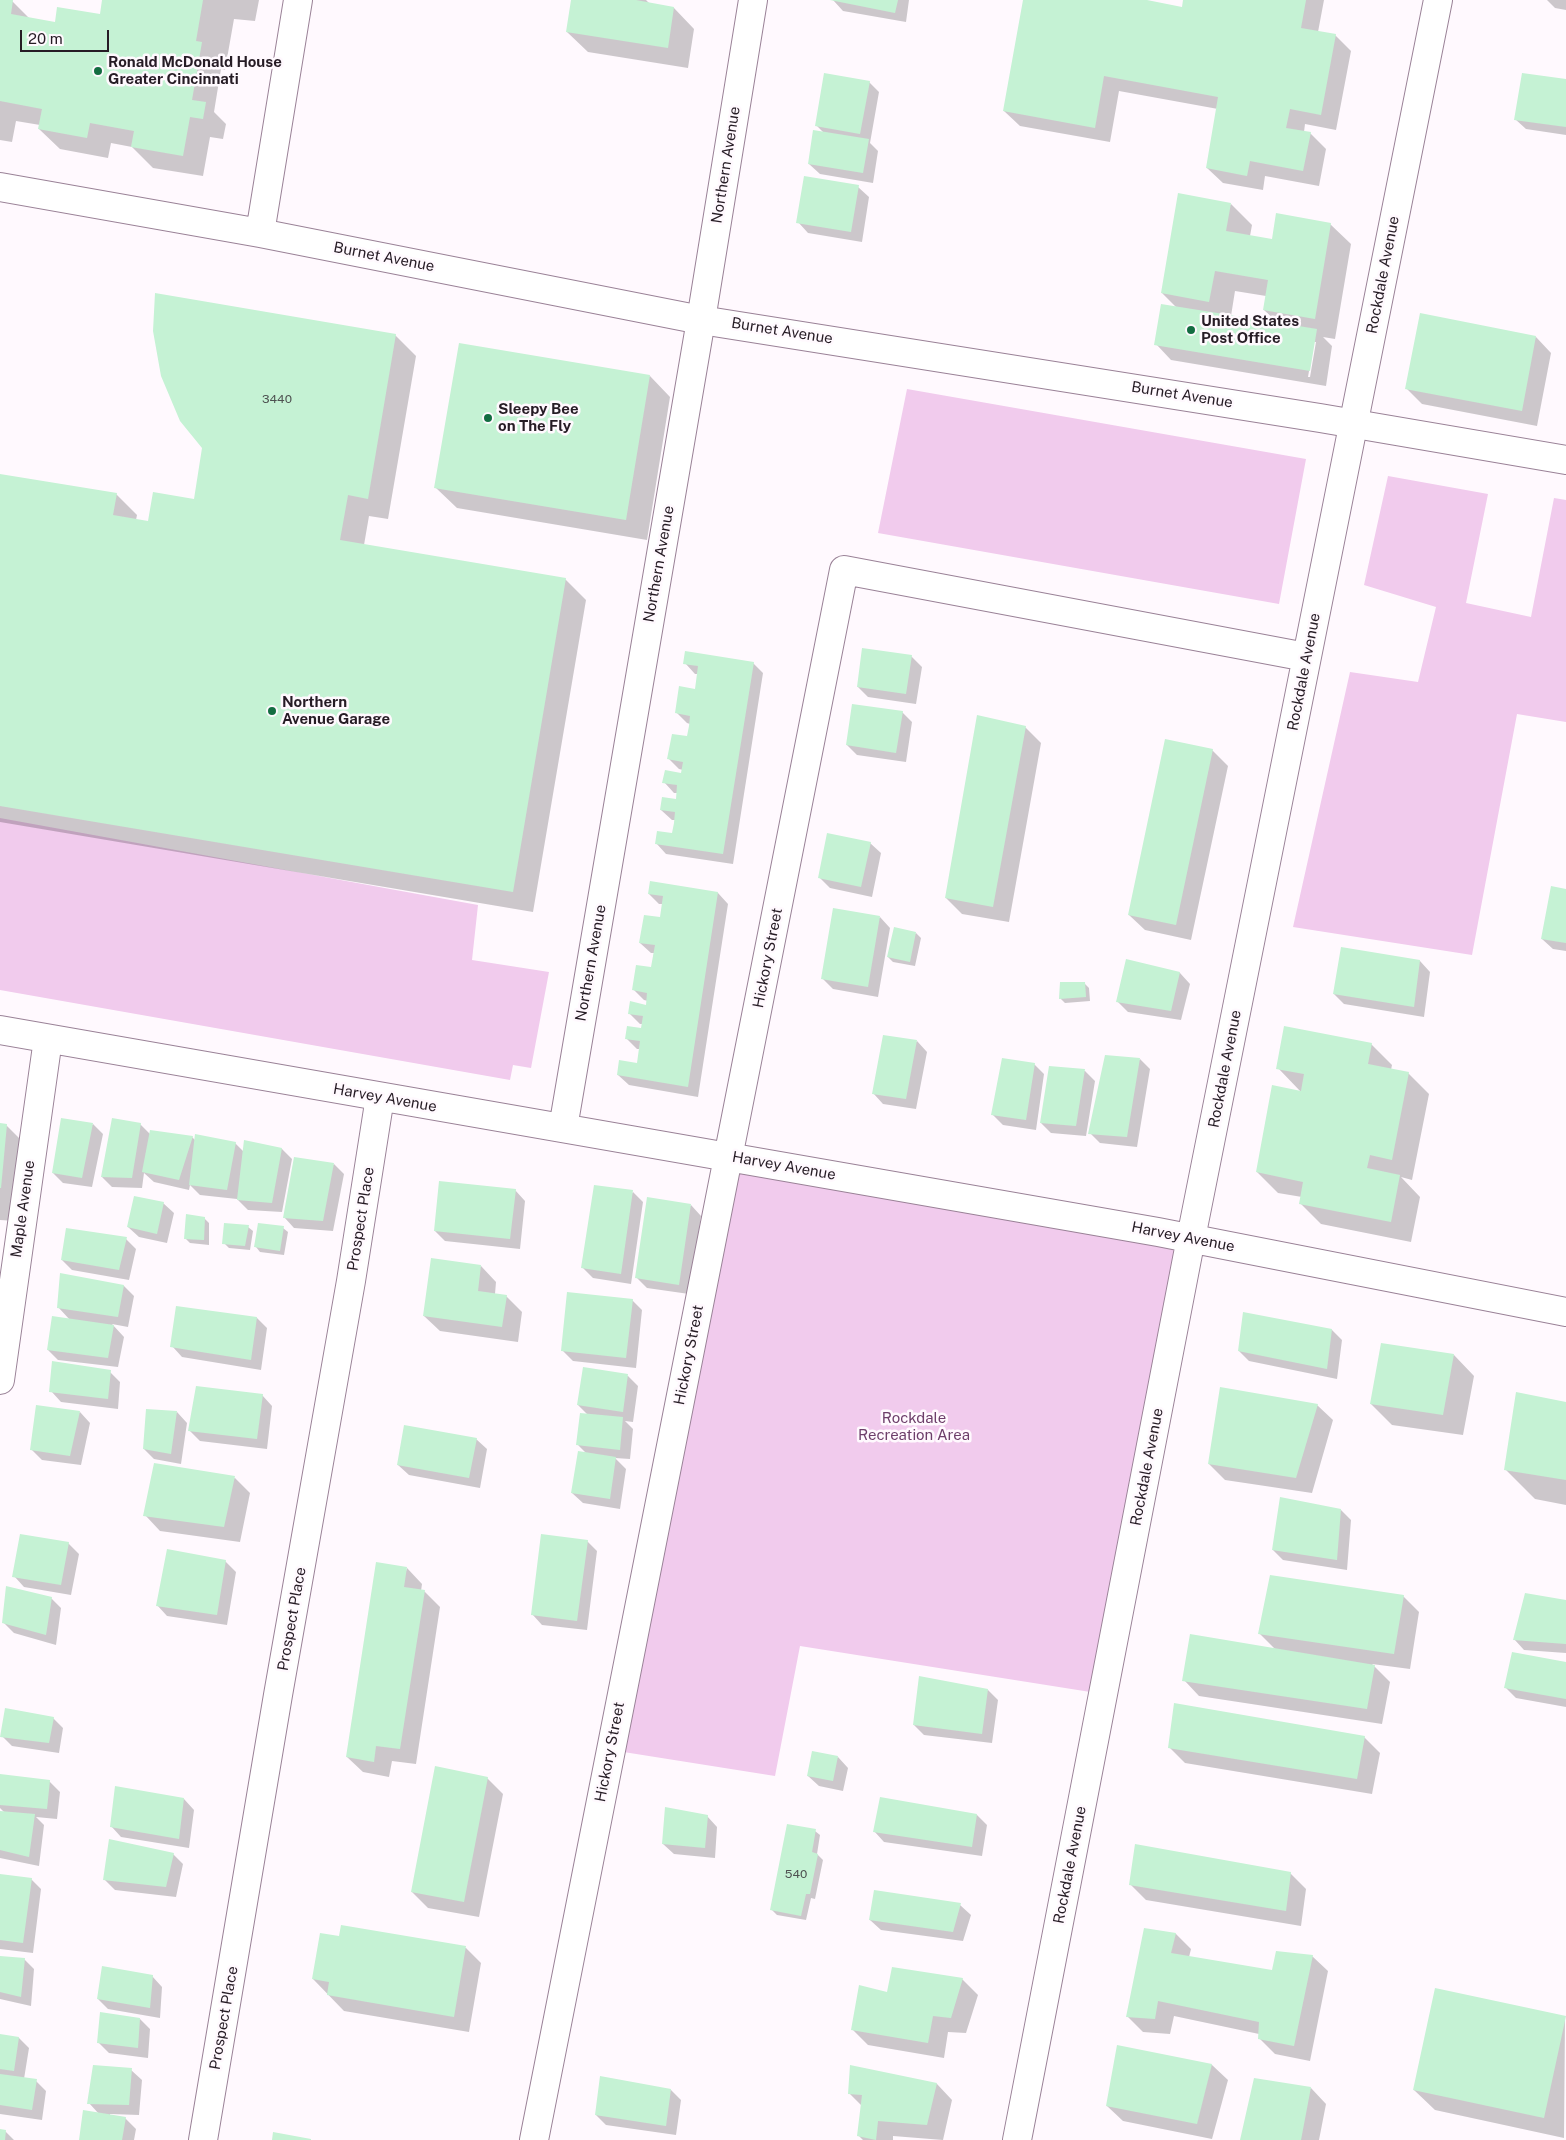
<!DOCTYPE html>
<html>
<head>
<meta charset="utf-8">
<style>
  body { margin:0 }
  #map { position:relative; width:1566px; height:2140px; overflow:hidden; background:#fff9fe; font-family:"Public Sans",sans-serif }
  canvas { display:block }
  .scale { position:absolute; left:20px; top:30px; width:89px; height:22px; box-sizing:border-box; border:2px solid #261c25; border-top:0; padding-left:6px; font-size:15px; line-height:18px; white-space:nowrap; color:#261c25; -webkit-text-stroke:4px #fff9fe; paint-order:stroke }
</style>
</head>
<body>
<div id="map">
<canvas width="1566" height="2140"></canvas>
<div class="scale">20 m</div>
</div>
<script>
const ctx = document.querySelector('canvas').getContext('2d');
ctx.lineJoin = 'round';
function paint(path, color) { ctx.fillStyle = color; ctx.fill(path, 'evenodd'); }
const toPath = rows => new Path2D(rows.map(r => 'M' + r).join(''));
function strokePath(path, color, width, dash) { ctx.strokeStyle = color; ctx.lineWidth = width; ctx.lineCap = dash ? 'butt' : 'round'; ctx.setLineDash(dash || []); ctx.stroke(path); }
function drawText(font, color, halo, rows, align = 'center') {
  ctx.font = font + ' "Public Sans",sans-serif'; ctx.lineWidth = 5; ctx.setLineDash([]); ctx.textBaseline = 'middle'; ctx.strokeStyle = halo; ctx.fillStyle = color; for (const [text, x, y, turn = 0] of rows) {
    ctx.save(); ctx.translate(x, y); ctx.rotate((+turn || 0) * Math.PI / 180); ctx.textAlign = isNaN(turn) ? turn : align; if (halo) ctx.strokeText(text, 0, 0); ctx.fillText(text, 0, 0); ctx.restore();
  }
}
const green = toPath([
  [907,389,1306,459,1279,604,878,533],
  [1388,476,1488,494,1466,603,1531,617,1554,498,1566,500,1566,722,1517,714,1472,955,1293,927,1350,672,1418,682,1436,607,1364,585],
  [0,818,478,905,472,960,549,972,531,1068,513,1065,510,1080,0,990],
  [728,1156,1191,1238,1103,1694,800,1646,775,1776,611,1750]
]);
const shadow = toPath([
  [0,0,12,1,30,19,56,23,104,16,104,0,259,0,255,21,234,19,225,70,221,69,214,112,226,124,223,139,210,137,203,176,153,168,132,147,111,143,108,158,60,149,39,129,40,125,16,121,12,142,0,140],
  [572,0,646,0,651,5,674,8,694,29,688,68,588,52,567,32],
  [833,0,909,0,906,22,843,11],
  [1024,0,1141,0,1183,8,1184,0,1324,0,1318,32,1335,35,1351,51,1336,130,1305,124,1304,132,1310,133,1326,149,1319,186,1265,176,1263,190,1223,183,1207,168,1218,109,1119,91,1110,142,1020,126,1004,111],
  [1547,0,1566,0,1566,10,1555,8],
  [1566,80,1566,135,1526,129,1515,119],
  [869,82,879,92,870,143,878,151,873,183,820,174,809,164,824,133,816,125],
  [858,187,869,197,862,242,808,233,798,222],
  [1231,204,1252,225,1250,236,1273,240,1330,224,1351,244,1335,339,1323,337,1332,346,1326,386,1171,360,1156,344,1176,307,1162,293],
  [1235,291,1266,296,1264,310,1279,324,1231,316],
  [1314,342,1316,342,1310,377,1308,377],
  [395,335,416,356,388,519,369,516,364,545,565,579,586,600,533,912,0,822,0,475,116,494,137,515,136,520,149,523,195,500,203,448],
  [1536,337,1551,353,1537,426,1422,404,1406,388],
  [650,376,670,397,647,540,457,508,436,488],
  [911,656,922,667,916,704,868,697,858,687],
  [685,663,753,663,763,673,733,864,666,854,656,843,673,834,675,820,672,820,661,810,677,800,678,793,674,793,664,782,682,774,683,770,679,769,669,759,688,738,690,724,687,723,677,713,696,690,698,674,695,674],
  [902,712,912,722,906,762,857,755,847,745],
  [1025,727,1041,743,1009,922,962,914,946,898],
  [1212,750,1228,766,1191,940,1145,930,1129,915],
  [870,843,881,853,872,897,830,888,820,878],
  [1566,891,1566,951,1553,949,1542,939],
  [718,893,728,904,698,1097,629,1085,618,1075,638,1064,640,1049,637,1049,626,1038,642,1029,643,1024,640,1024,629,1013,647,1006,648,1001,644,1000,634,990,652,968,654,953,651,953,640,943,661,918,663,904,659,904,649,894],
  [880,917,890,928,878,997,833,989,823,979],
  [916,933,921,938,915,966,893,962,888,957],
  [1127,961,1180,973,1190,984,1181,1020,1128,1012,1117,1001],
  [1420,961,1430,972,1424,1017,1344,1004,1334,994],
  [1085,984,1089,988,1090,1001,1065,1003,1060,998],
  [917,1041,927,1052,916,1109,883,1104,873,1093],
  [1371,1044,1392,1065,1391,1070,1408,1073,1429,1094,1412,1180,1401,1177,1420,1197,1411,1242,1321,1224,1300,1203,1302,1197,1278,1193,1257,1172,1301,1092,1278,1068],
  [1140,1059,1150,1069,1137,1147,1100,1143,1090,1133],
  [1034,1064,1044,1074,1036,1130,1003,1125,992,1114],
  [1050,1068,1085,1071,1095,1081,1086,1136,1051,1133,1041,1123],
  [0,1124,6,1125,22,1141,15,1221,0,1220],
  [93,1124,103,1134,92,1187,63,1183,53,1173],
  [140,1124,151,1135,192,1137,195,1140,235,1143,244,1152,282,1149,292,1159,282,1212,248,1210,237,1199,200,1195,190,1185,189,1190,154,1182,144,1173,142,1188,112,1187,102,1177],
  [334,1164,344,1174,333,1231,294,1228,284,1217],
  [515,1190,525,1201,520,1249,445,1241,435,1231],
  [633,1192,643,1202,631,1284,593,1278,583,1268],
  [163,1203,174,1213,167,1243,139,1237,128,1227],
  [691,1205,701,1216,689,1294,647,1288,637,1278],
  [204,1218,209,1223,209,1245,190,1243,185,1238],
  [248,1227,253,1231,250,1250,229,1248,224,1243],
  [283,1228,288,1232,284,1255,260,1252,256,1247],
  [126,1239,136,1249,129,1280,72,1270,62,1260],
  [481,1266,496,1282,495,1294,506,1296,522,1312,518,1342,440,1331,424,1316],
  [61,1275,124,1286,134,1296,128,1327,112,1324,124,1337,118,1367,58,1360,48,1350,70,1320,58,1307],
  [632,1300,642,1310,636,1368,573,1361,563,1351],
  [257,1318,267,1328,261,1370,182,1357,172,1346],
  [1332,1330,1342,1340,1337,1379,1249,1361,1239,1351],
  [1454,1355,1474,1376,1463,1435,1392,1425,1371,1404],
  [584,1368,628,1376,638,1386,633,1422,625,1421,633,1429,630,1459,615,1458,626,1469,620,1509,583,1503,572,1493,587,1454,578,1445,588,1415,578,1405],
  [110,1372,120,1382,118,1409,61,1402,51,1391],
  [262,1395,272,1406,267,1449,200,1441,189,1430],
  [1566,1403,1566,1505,1535,1499,1505,1469],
  [1317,1405,1333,1420,1312,1493,1225,1480,1209,1464],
  [80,1412,90,1423,81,1465,42,1460,31,1449],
  [177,1412,187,1423,181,1464,154,1459,144,1449],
  [476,1439,487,1449,480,1488,409,1475,398,1465],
  [235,1478,250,1493,240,1542,160,1531,145,1515],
  [1341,1510,1351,1520,1347,1570,1283,1560,1273,1550],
  [587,1541,597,1551,587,1630,542,1625,532,1614],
  [68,1543,79,1554,71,1595,24,1587,14,1576],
  [225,1561,236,1572,227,1625,167,1616,157,1605],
  [407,1568,422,1584,421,1591,424,1591,440,1607,416,1764,392,1761,389,1777,363,1772,347,1757],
  [1403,1596,1419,1612,1410,1669,1372,1664,1390,1682,1382,1724,1199,1696,1184,1680,1276,1650,1260,1634],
  [51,1598,61,1608,56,1645,14,1633,4,1623],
  [1566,1601,1566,1653,1524,1650,1514,1639],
  [1566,1664,1566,1707,1516,1698,1506,1688],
  [988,1690,998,1700,992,1743,924,1735,914,1725],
  [53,1718,63,1728,59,1753,12,1746,2,1736],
  [1364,1737,1380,1753,1372,1794,1185,1763,1169,1747],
  [838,1757,848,1768,843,1791,819,1786,808,1776],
  [0,1775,49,1781,60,1792,57,1819,36,1817,44,1825,39,1866,0,1858,0,1812,4,1812,0,1808],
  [487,1778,503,1794,479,1917,428,1908,412,1892],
  [184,1799,194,1810,189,1848,121,1837,111,1826],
  [977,1815,987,1825,982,1856,884,1842,874,1831],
  [707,1816,717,1827,715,1858,674,1854,663,1844],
  [815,1831,820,1835,817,1854,823,1860,815,1899,811,1898,806,1920,777,1915,772,1910],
  [173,1854,183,1864,176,1897,115,1890,104,1879],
  [1290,1873,1306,1889,1301,1926,1146,1900,1131,1885],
  [0,1875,31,1879,41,1889,33,1953,0,1949],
  [960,1905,971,1915,963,1941,881,1930,870,1920],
  [1145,1929,1176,1934,1191,1949,1189,1957,1273,1971,1312,1956,1328,1971,1310,2061,1275,2054,1259,2038,1259,2034,1174,2016,1170,2034,1143,2032,1127,2016],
  [340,1938,466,1948,481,1963,469,2032,344,2011,313,1979],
  [0,1957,24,1959,34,1969,31,2006,0,1999],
  [152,1976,162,1987,160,2018,108,2009,98,1999],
  [962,1979,978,1995,966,2033,948,2032,944,2058,868,2045,853,2030],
  [1565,2017,1564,2138,1435,2110,1414,2090],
  [140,2019,150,2029,148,2058,109,2053,98,2042],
  [0,2035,19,2038,29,2048,24,2079,36,2081,46,2091,42,2120,0,2114],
  [1118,2046,1212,2065,1228,2080,1212,2139,1123,2121,1107,2106],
  [131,2070,142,2080,139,2115,110,2114,110,2116,125,2118,136,2129,134,2140,80,2140,99,2114,89,2103],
  [937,2084,952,2100,943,2140,893,2136,893,2140,863,2140,858,2135,862,2106,849,2093],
  [1311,2088,1326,2104,1319,2140,1241,2140],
  [671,2090,681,2100,676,2135,606,2125,596,2115],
  [0,2131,5,2131,14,2140,0,2140]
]);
const building = toPath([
  [0,0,13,0,11,14,55,22,57,7,100,14,102,0,203,0,196,41,202,42,192,100,206,102,203,119,190,117,183,156,131,147,134,131,90,123,87,138,38,129,42,109,0,101],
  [571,0,636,0,674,7,668,48,566,32],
  [830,0,898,0,895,13],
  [1023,0,1147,0,1182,7,1183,0,1306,0,1301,28,1336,34,1321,115,1290,109,1286,128,1311,132,1303,171,1250,161,1247,176,1206,168,1218,97,1104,76,1095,128,1003,111],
  [824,73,870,81,860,134,815,126],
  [1522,73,1566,79,1566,127,1514,120],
  [813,130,869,139,863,173,808,164],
  [804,176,859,185,851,232,796,223],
  [1178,193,1231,203,1226,231,1272,239,1276,213,1331,223,1315,319,1263,310,1268,280,1215,271,1209,302,1161,293],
  [155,293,396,334,368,499,348,495,340,540,566,578,513,892,0,806,0,474,117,493,113,515,148,521,153,492,194,499,202,448,180,421,161,376,153,331],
  [1161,304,1317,329,1310,371,1154,345],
  [1420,313,1536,336,1522,411,1405,389],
  [459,343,650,375,626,520,434,488],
  [862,648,912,655,906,694,857,687],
  [685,651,754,662,723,854,655,844,657,831,672,833,674,823,675,812,660,810,662,797,676,799,677,785,662,783,665,770,681,773,683,762,667,759,672,734,687,736,689,726,690,716,675,713,679,686,695,689,698,666,683,664],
  [852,704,903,711,896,753,846,745],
  [977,715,1026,726,993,907,945,898],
  [1165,739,1213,749,1176,925,1128,915],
  [827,833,871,842,861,887,818,878],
  [650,881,718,892,688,1087,617,1075,619,1060,637,1063,640,1041,625,1039,627,1026,641,1028,643,1016,628,1014,630,1001,646,1005,647,993,632,990,636,965,651,967,655,945,639,943,644,915,660,917,663,896,648,894],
  [1551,886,1566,889,1566,943,1541,939],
  [833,908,880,916,868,987,821,979],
  [894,927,916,932,910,962,887,957],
  [1341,947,1420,960,1414,1007,1333,994],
  [1126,959,1180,972,1171,1011,1116,1002],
  [1060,982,1085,982,1086,997,1059,999],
  [1284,1026,1372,1043,1368,1064,1409,1072,1392,1160,1370,1155,1367,1168,1400,1175,1391,1222,1299,1204,1303,1182,1256,1172,1272,1085,1301,1091,1304,1074,1276,1069],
  [883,1035,917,1040,906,1099,872,1094],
  [1105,1055,1140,1058,1127,1137,1088,1134],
  [1002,1058,1035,1063,1026,1120,991,1115],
  [1049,1066,1085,1069,1076,1126,1040,1123],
  [61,1118,93,1123,82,1178,52,1173],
  [112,1118,141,1123,132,1178,101,1177],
  [0,1123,7,1124,1,1188,0,1188],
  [150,1130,193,1136,179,1180,142,1172],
  [195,1134,236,1142,227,1190,189,1185],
  [244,1140,282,1148,272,1203,237,1200],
  [294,1157,334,1163,323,1221,283,1218],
  [439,1181,516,1189,510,1239,434,1231],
  [594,1185,633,1190,621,1274,581,1268],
  [134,1196,164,1202,157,1234,127,1227],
  [647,1197,691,1204,679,1285,635,1278],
  [186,1214,205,1217,204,1240,184,1239],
  [224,1223,249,1225,245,1246,222,1244],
  [258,1223,284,1226,280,1251,254,1247],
  [66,1228,127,1237,119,1270,61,1260],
  [431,1258,481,1265,478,1291,507,1295,502,1327,423,1316],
  [60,1273,124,1285,118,1317,57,1308],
  [567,1292,633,1299,626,1358,561,1351],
  [176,1306,257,1317,251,1360,170,1347],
  [1243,1312,1332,1329,1327,1369,1238,1351],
  [52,1316,114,1325,108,1358,47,1350],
  [1381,1343,1454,1354,1443,1415,1370,1404],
  [52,1361,111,1370,108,1399,49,1392],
  [583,1367,628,1374,623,1412,577,1405],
  [196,1386,263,1394,257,1439,188,1431],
  [1220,1387,1318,1404,1296,1478,1208,1464],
  [1516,1392,1566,1402,1566,1480,1504,1470],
  [36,1405,80,1411,70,1456,30,1450],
  [146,1409,177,1411,171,1454,143,1449],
  [580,1413,623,1417,620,1450,576,1445],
  [404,1425,477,1438,469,1478,397,1465],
  [578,1451,616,1457,610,1499,571,1493],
  [154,1463,235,1476,224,1527,143,1516],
  [1280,1497,1341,1509,1337,1560,1272,1550],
  [20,1534,69,1542,61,1585,12,1577],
  [541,1534,588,1540,577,1621,531,1615],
  [167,1549,226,1560,217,1615,156,1606],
  [376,1562,407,1567,404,1587,425,1590,400,1749,376,1746,374,1762,346,1757],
  [1270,1575,1404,1595,1394,1654,1258,1634],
  [6,1586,52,1597,46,1635,2,1623],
  [1525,1593,1566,1600,1566,1644,1513,1640],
  [1190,1634,1375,1665,1367,1709,1182,1681],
  [1512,1652,1566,1662,1566,1699,1504,1688],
  [919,1676,988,1689,982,1734,913,1725],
  [1174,1703,1365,1736,1357,1779,1168,1748],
  [5,1708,54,1717,49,1743,0,1737],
  [812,1751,838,1756,833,1781,807,1776],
  [435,1766,488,1777,464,1902,411,1892],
  [0,1774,50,1780,47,1809,0,1805],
  [115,1786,184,1798,179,1839,110,1827],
  [880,1797,977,1814,972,1847,873,1832],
  [665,1807,708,1815,705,1848,662,1844],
  [0,1811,35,1814,29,1857,0,1850],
  [787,1824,816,1829,812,1852,818,1854,810,1894,806,1894,801,1916,770,1910],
  [109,1839,174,1853,166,1887,103,1880],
  [1135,1844,1291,1872,1286,1911,1129,1885],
  [0,1874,32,1878,23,1943,0,1940],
  [874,1890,961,1903,953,1932,869,1920],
  [341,1925,466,1946,454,2017,327,1995,329,1982,312,1979,320,1933,339,1936],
  [1144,1928,1176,1933,1171,1953,1272,1970,1276,1951,1313,1955,1294,2046,1258,2039,1259,2022,1158,2001,1155,2019,1126,2017],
  [0,1956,25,1958,21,1997,0,1992],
  [102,1966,153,1975,150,2008,97,1999],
  [892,1967,963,1978,951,2018,933,2016,928,2043,851,2030,859,1985,887,1992],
  [1435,1988,1566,2016,1544,2118,1413,2090],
  [100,2012,140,2018,138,2048,97,2043],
  [0,2034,19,2037,14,2071,0,2069],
  [1117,2045,1212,2064,1197,2124,1106,2106],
  [93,2065,132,2068,129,2105,87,2104],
  [850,2065,937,2083,927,2125,878,2121,876,2140,857,2136,862,2095,848,2094],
  [0,2074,37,2079,32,2110,0,2105],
  [600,2076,671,2089,666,2126,595,2115],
  [1254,2078,1311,2087,1301,2140,1240,2140],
  [83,2110,126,2117,122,2140,79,2140],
  [0,2129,6,2130,5,2140,0,2140],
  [273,2132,311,2139,311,2140,272,2140]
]);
const minor = toPath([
  [0,1030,1158,1232,1566,1312],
  [563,1128,701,320,753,0],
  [0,1380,48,1039],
  [203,2140,278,1695,351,1281,380,1097],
  [534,2140,844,570,1306,657],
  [1017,2140,1191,1238,1438,0]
]);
const tertiary = toPath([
  [0,187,260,233,701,320,1320,418,1566,460],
  [260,233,298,0]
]);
const markers = [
  [98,71,5,"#136d41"],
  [1191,330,5,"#136d41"],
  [488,418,5,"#136d41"],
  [272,711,5,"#136d41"]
];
const numberNames = [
  ["3440",277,399],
  ["540",796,1874]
];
const poiNames = [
  ["Ronald McDonald House",108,62],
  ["Greater Cincinnati",108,79],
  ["United States",1201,321],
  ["Post Office",1201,338],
  ["Sleepy Bee",498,409],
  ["on The Fly",498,426],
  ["Northern",282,702],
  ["Avenue Garage",282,719]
];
const streetNames = [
  ["Northern Avenue",726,165,-81],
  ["Burnet Avenue",384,257,11],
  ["Rockdale Avenue",1383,275,-79],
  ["Burnet Avenue",782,331,9],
  ["Burnet Avenue",1182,395,9],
  ["Northern Avenue",659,564,-80],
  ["Rockdale Avenue",1304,672,-79],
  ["Hickory Street",768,958,-79],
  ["Northern Avenue",591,963,-80],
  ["Rockdale Avenue",1225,1069,-79],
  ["Harvey Avenue",385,1098,10],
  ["Harvey Avenue",784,1166,10],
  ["Maple Avenue",23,1209,-82],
  ["Prospect Place",361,1219,-81],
  ["Harvey Avenue",1183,1237,11],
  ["Hickory Street",689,1355,-79],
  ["Rockdale Avenue",1147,1467,-79],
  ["Prospect Place",292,1619,-80],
  ["Hickory Street",610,1752,-79],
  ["Rockdale Avenue",1070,1865,-79],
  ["Prospect Place",224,2018,-80]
];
const parkNames = [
  ["Rockdale",914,1418],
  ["Recreation Area",914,1435]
];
paint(green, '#f1cbed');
paint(shadow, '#0003');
paint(building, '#c5f2d4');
strokePath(minor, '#9a8297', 30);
strokePath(tertiary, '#9a8297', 30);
strokePath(minor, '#fff', 28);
strokePath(tertiary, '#fff', 28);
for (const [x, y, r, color] of markers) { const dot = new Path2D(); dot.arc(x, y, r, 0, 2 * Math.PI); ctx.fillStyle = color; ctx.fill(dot); strokePath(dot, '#fff9fe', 2); }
drawText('12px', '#4e5251', null, numberNames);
drawText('bold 15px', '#261c25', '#fff9fe', poiNames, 'left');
drawText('15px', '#261c25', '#fff9fe', streetNames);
drawText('15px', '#6d3e6a', '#fff9fe', parkNames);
</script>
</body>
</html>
